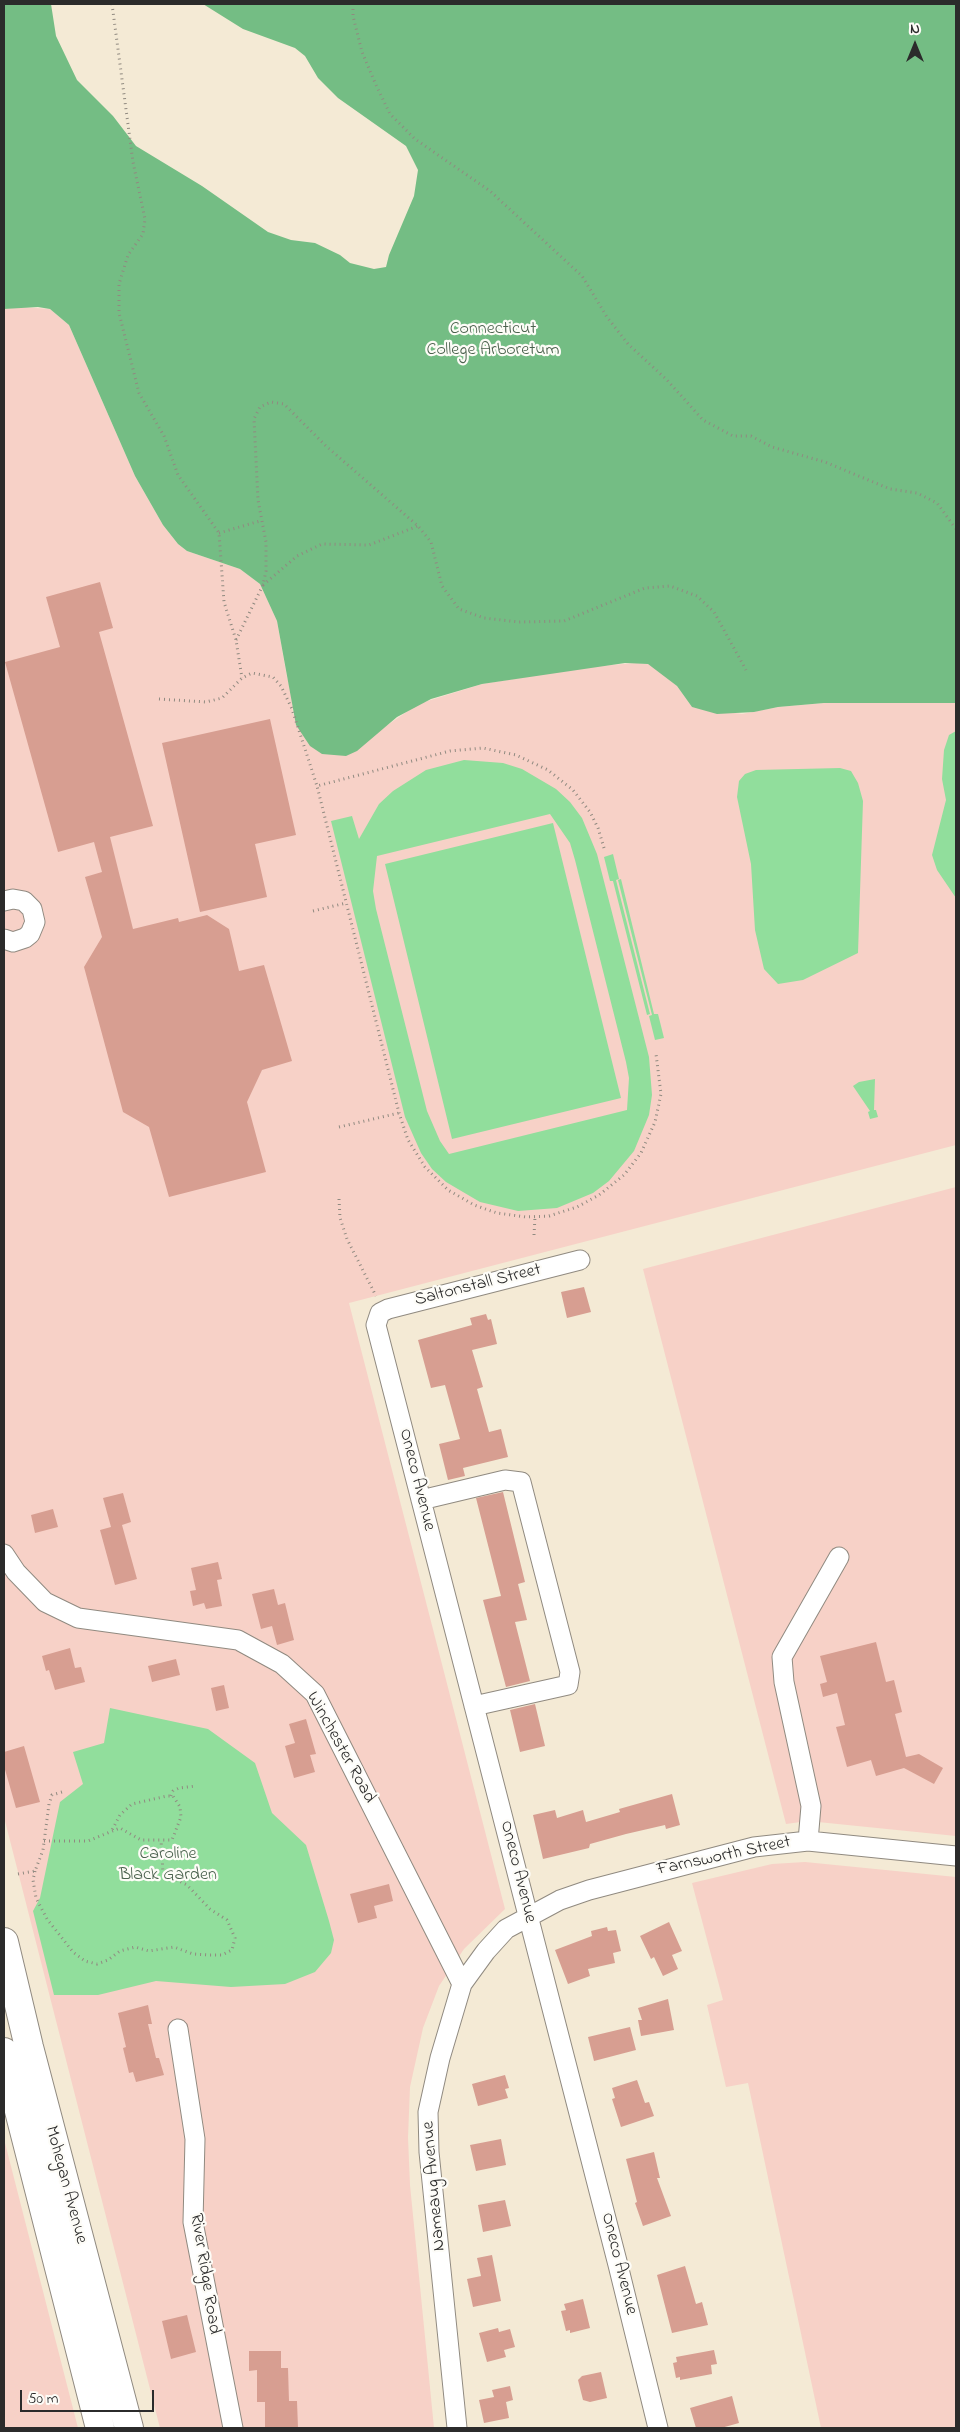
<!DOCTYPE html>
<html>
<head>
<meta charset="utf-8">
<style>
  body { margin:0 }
  #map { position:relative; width:960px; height:2432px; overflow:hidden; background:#f4ead5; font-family:"Indie Flower",sans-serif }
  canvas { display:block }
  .frame { position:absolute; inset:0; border:5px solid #2b2b2b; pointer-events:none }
  .north { position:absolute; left:890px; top:20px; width:50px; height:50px; -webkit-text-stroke:4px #fdfcf7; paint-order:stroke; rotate:0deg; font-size:14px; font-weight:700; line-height:20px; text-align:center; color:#2b2b2b }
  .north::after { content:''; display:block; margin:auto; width:18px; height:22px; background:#2b2b2b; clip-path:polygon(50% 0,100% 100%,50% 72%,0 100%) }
  .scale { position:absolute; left:20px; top:2390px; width:134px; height:22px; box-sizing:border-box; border:2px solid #2b2b2b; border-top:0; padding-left:6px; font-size:15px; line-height:18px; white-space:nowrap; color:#2b2b2b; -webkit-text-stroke:4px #fdfcf7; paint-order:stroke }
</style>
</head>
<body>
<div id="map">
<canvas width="960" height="2432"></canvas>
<div class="frame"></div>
<div class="north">N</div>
<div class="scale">50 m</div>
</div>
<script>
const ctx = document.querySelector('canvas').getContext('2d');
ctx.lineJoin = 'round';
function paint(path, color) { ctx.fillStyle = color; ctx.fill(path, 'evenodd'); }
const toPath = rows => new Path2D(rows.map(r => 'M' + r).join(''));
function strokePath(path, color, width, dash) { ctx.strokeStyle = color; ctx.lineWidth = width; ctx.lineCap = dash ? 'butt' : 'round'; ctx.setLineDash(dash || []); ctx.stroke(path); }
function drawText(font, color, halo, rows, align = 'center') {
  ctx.font = font + ' "Indie Flower",sans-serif'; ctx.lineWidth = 4.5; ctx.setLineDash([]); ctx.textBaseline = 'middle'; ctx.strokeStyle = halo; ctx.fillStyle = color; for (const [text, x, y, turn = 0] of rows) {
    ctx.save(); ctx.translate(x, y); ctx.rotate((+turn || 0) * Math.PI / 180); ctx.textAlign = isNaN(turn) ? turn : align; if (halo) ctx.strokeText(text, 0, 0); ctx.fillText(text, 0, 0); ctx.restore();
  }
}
const built = toPath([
  [20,307,50,309,69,325,135,476,163,525,178,544,187,551,240,569,260,584,277,621,287,677,291,689,293,714,376,733,418,704,482,684,586,667,636,663,648,664,659,670,677,686,692,707,742,714,778,707,824,703,956,703,956,1145,349,1303,505,1909,464,1949,439,1986,423,2028,410,2087,408,2138,410,2185,434,2428,160,2428,4,1817,4,309],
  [956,1187,956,1836,808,1821,786,1824,643,1269],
  [805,1862,956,1877,956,2428,821,2428,748,2083,726,2087,707,2005,723,2000,692,1883,772,1864],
  [4,2139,78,2428,4,2428]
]);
const green = toPath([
  [956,731,956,898,937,870,932,855,946,800,942,779,944,750,949,735],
  [464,760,503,763,522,769,556,789,570,802,582,818,597,854,649,1057,652,1095,649,1115,634,1151,609,1181,593,1193,557,1208,518,1211,480,1202,446,1182,432,1169,421,1153,405,1117,331,821,352,816,359,839,379,804,393,791,426,770],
  [550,814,570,843,575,860,626,1062,629,1078,627,1110,449,1154,440,1141,427,1111,376,909,373,891,377,856],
  [840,768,851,771,858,783,863,801,858,953,803,980,778,984,764,969,755,930,751,864,737,797,739,781,745,774,756,770],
  [553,823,621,1098,452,1139,385,864],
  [613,854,619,879,616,880,650,1014,647,1015,613,881,610,881,604,857],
  [621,879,654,1014,658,1014,664,1038,655,1040,649,1016,652,1015,618,880],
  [875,1079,874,1110,876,1110,878,1117,870,1119,868,1112,870,1111,853,1086,859,1082],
  [110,1708,208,1729,255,1763,272,1813,306,1845,329,1921,334,1940,331,1953,315,1972,285,1984,231,1987,156,1981,98,1995,54,1995,33,1911,40,1898,60,1802,83,1784,73,1752,104,1743]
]);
const forest = toPath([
  [4,4,51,4,56,36,77,80,113,116,136,146,202,186,268,232,291,240,315,243,340,255,350,263,374,269,386,267,389,255,414,196,418,170,406,146,338,98,318,78,305,56,295,48,243,29,203,4,956,4,956,703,824,703,778,707,754,712,717,714,692,707,677,686,648,664,625,663,482,684,431,699,397,717,357,751,346,756,322,754,310,746,296,725,277,621,260,584,240,569,187,551,178,544,163,525,135,476,69,325,50,309,38,307,4,309]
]);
const building = toPath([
  [100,582,113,628,99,632,153,826,110,837,133,929,178,918,179,922,207,915,229,929,239,971,264,965,292,1061,262,1070,247,1102,266,1172,169,1197,149,1127,123,1112,84,967,102,937,85,877,102,872,94,842,58,852,5,662,60,647,46,597],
  [270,719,296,835,255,844,267,897,200,912,162,743],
  [584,1287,591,1312,567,1318,561,1292],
  [486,1314,488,1320,491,1319,497,1344,472,1350,483,1387,477,1389,489,1432,501,1429,508,1457,463,1468,465,1476,448,1480,439,1444,460,1439,445,1385,431,1388,418,1340,472,1325,470,1318],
  [503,1492,525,1582,518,1584,527,1620,515,1622,530,1681,506,1687,483,1600,501,1596,476,1498],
  [123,1493,131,1522,122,1525,137,1579,115,1585,100,1530,111,1527,103,1498],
  [53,1509,58,1527,35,1533,31,1515],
  [218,1562,222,1579,217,1580,222,1606,206,1609,204,1603,193,1606,190,1591,196,1590,191,1568],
  [274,1589,278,1605,285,1603,294,1640,277,1645,272,1626,261,1629,252,1594],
  [876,1642,886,1682,894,1680,902,1712,895,1714,906,1757,919,1754,943,1768,934,1784,904,1768,876,1776,871,1760,847,1767,836,1727,845,1725,837,1693,823,1697,820,1684,827,1682,820,1656],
  [70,1648,75,1668,81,1667,85,1682,55,1690,49,1670,46,1671,42,1656],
  [176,1659,180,1675,152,1682,148,1666],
  [224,1685,229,1708,216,1711,211,1688],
  [535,1704,545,1746,520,1752,510,1710],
  [306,1719,316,1754,310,1755,315,1772,294,1778,285,1746,295,1743,289,1724],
  [24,1746,40,1802,16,1808,4,1766,4,1752],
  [672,1794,680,1825,666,1829,665,1825,626,1834,590,1844,589,1848,543,1859,533,1815,555,1810,557,1818,583,1810,586,1822,620,1812,619,1809],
  [389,1884,393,1901,374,1906,377,1918,358,1923,350,1894],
  [669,1922,682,1951,672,1955,678,1969,663,1976,654,1957,651,1959,640,1936],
  [607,1927,608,1931,616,1930,621,1951,613,1953,615,1963,588,1969,590,1976,568,1984,555,1950,592,1936,591,1931],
  [668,1999,674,2030,641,2036,638,2020,642,2020,638,2008],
  [148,2005,152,2024,148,2024,156,2058,159,2058,164,2075,136,2082,133,2072,129,2073,123,2048,126,2047,118,2013],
  [630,2027,636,2050,594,2061,588,2037],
  [505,2075,509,2088,505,2089,508,2098,478,2106,472,2084],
  [637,2080,645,2103,649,2102,654,2116,621,2127,612,2099,615,2098,612,2088],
  [501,2139,506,2165,476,2171,470,2145],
  [654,2152,660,2178,657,2178,671,2216,643,2226,635,2203,637,2202,626,2159],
  [505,2200,511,2226,483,2232,478,2205],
  [492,2255,501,2301,473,2307,467,2279,481,2276,477,2258],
  [685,2266,696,2304,702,2302,708,2325,672,2333,657,2275],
  [583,2299,590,2328,570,2333,570,2330,566,2331,561,2311,566,2310,564,2304],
  [187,2315,196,2352,171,2359,162,2321],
  [498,2328,499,2332,510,2329,515,2347,504,2350,506,2357,487,2362,479,2333],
  [714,2350,717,2364,711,2365,712,2374,680,2380,680,2377,676,2378,673,2363,677,2362,676,2357],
  [249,2351,281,2351,281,2368,288,2368,289,2401,297,2401,298,2428,265,2428,265,2402,257,2402,257,2370,249,2371],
  [601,2372,607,2398,590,2402,583,2400,578,2380,582,2376],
  [510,2386,513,2400,506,2402,509,2418,484,2423,479,2400,494,2397,492,2390],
  [732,2396,739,2423,721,2428,696,2428,690,2408]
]);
const path = toPath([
  [112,4,133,162,145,219,143,234,128,255,119,284,119,313,139,393,164,436,178,475,219,533,224,602,236,640,242,678],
  [353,4,353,16,362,52,376,85,390,114,415,139,490,191,582,276,607,317,628,344,667,380,703,420,733,436,751,436,772,447,825,462,890,489,917,493,937,503,956,529],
  [219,533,260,521],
  [263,585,297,556,322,544,369,545,418,526],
  [236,640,263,585,266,571,266,542,258,500,254,419,260,407,271,402,284,404,326,446,418,526,431,542,442,586,459,609,484,618,519,622,564,621,645,588,670,586,697,596,714,612,746,670],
  [159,699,206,702,222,698,242,678,252,673,273,677,281,686,292,709,317,786],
  [604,848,598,828,590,812,573,790,548,770,516,755,483,748,450,751,317,786,399,1113,408,1140,425,1167,448,1190,474,1205,497,1213,526,1217,549,1216,577,1207,599,1195,624,1175,641,1153,655,1122,661,1094,656,1054],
  [313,911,346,903],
  [339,1127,399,1113],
  [339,1199,340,1218,347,1239,376,1296],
  [534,1235,535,1217],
  [171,1796,173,1791,179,1788,196,1786],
  [44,1841,88,1841,120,1828,141,1840,172,1840,181,1817,180,1807,173,1796,167,1796,132,1804,120,1815,111,1832],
  [35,1871,33,1880,36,1898,47,1919,73,1952,85,1961,97,1964,108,1960,120,1951,135,1947,149,1951,174,1947,193,1954,211,1955,222,1955,232,1950,235,1938,227,1920,210,1909,187,1885,177,1880,167,1878,163,1873,161,1840],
  [18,1874,35,1871,43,1850,49,1804,52,1795,62,1792]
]);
const minor = toPath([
  [4,901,13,899,24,901,32,909,35,922,30,934,25,938,13,942,4,939],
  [580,1260,388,1309,380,1313,376,1325,618,2265,658,2428],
  [421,1500,505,1480,521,1482,570,1672,568,1685,474,1706],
  [4,1554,16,1572,45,1602,78,1618,238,1640,282,1664,315,1694,462,1984],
  [808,1841,811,1806,784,1682,782,1657,839,1557],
  [178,2029,195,2139,193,2222,233,2428],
  [457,2428,429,2152,428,2112,440,2058,462,1984,486,1951,506,1929,560,1900,589,1890,754,1847,808,1841,956,1856]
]);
const highway = toPath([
  [4,1942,29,2047,129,2428],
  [4,2052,100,2428]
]);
const parkNames = [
  ["Connecticut",493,330],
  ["College Arboretum",493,351],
  ["Caroline",168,1855],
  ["Black Garden",168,1876]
];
const streetNames = [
  ["Saltonstall Street",478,1286,-14],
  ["Oneco Avenue",416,1480,76],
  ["Winchester Road",340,1748,61],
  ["Farnsworth Street",724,1857,-12],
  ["Oneco Avenue",517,1872,76],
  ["Mohegan Avenue",65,2185,75],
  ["Nameaug Avenue",435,2186,-95],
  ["Oneco Avenue",618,2264,76],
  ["River Ridge Road",204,2274,81]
];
paint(built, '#f7d1c7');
paint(green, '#91de9c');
paint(forest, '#74bd84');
paint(building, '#d79e91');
strokePath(minor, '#908a80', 21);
strokePath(highway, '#908a80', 30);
strokePath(path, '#908a80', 3, [1, 4]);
strokePath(minor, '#fff', 19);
strokePath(highway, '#fff', 28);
drawText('18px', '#4a614d', '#fdfcf7', parkNames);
drawText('18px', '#2b2b2b', '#fdfcf7', streetNames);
</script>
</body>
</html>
